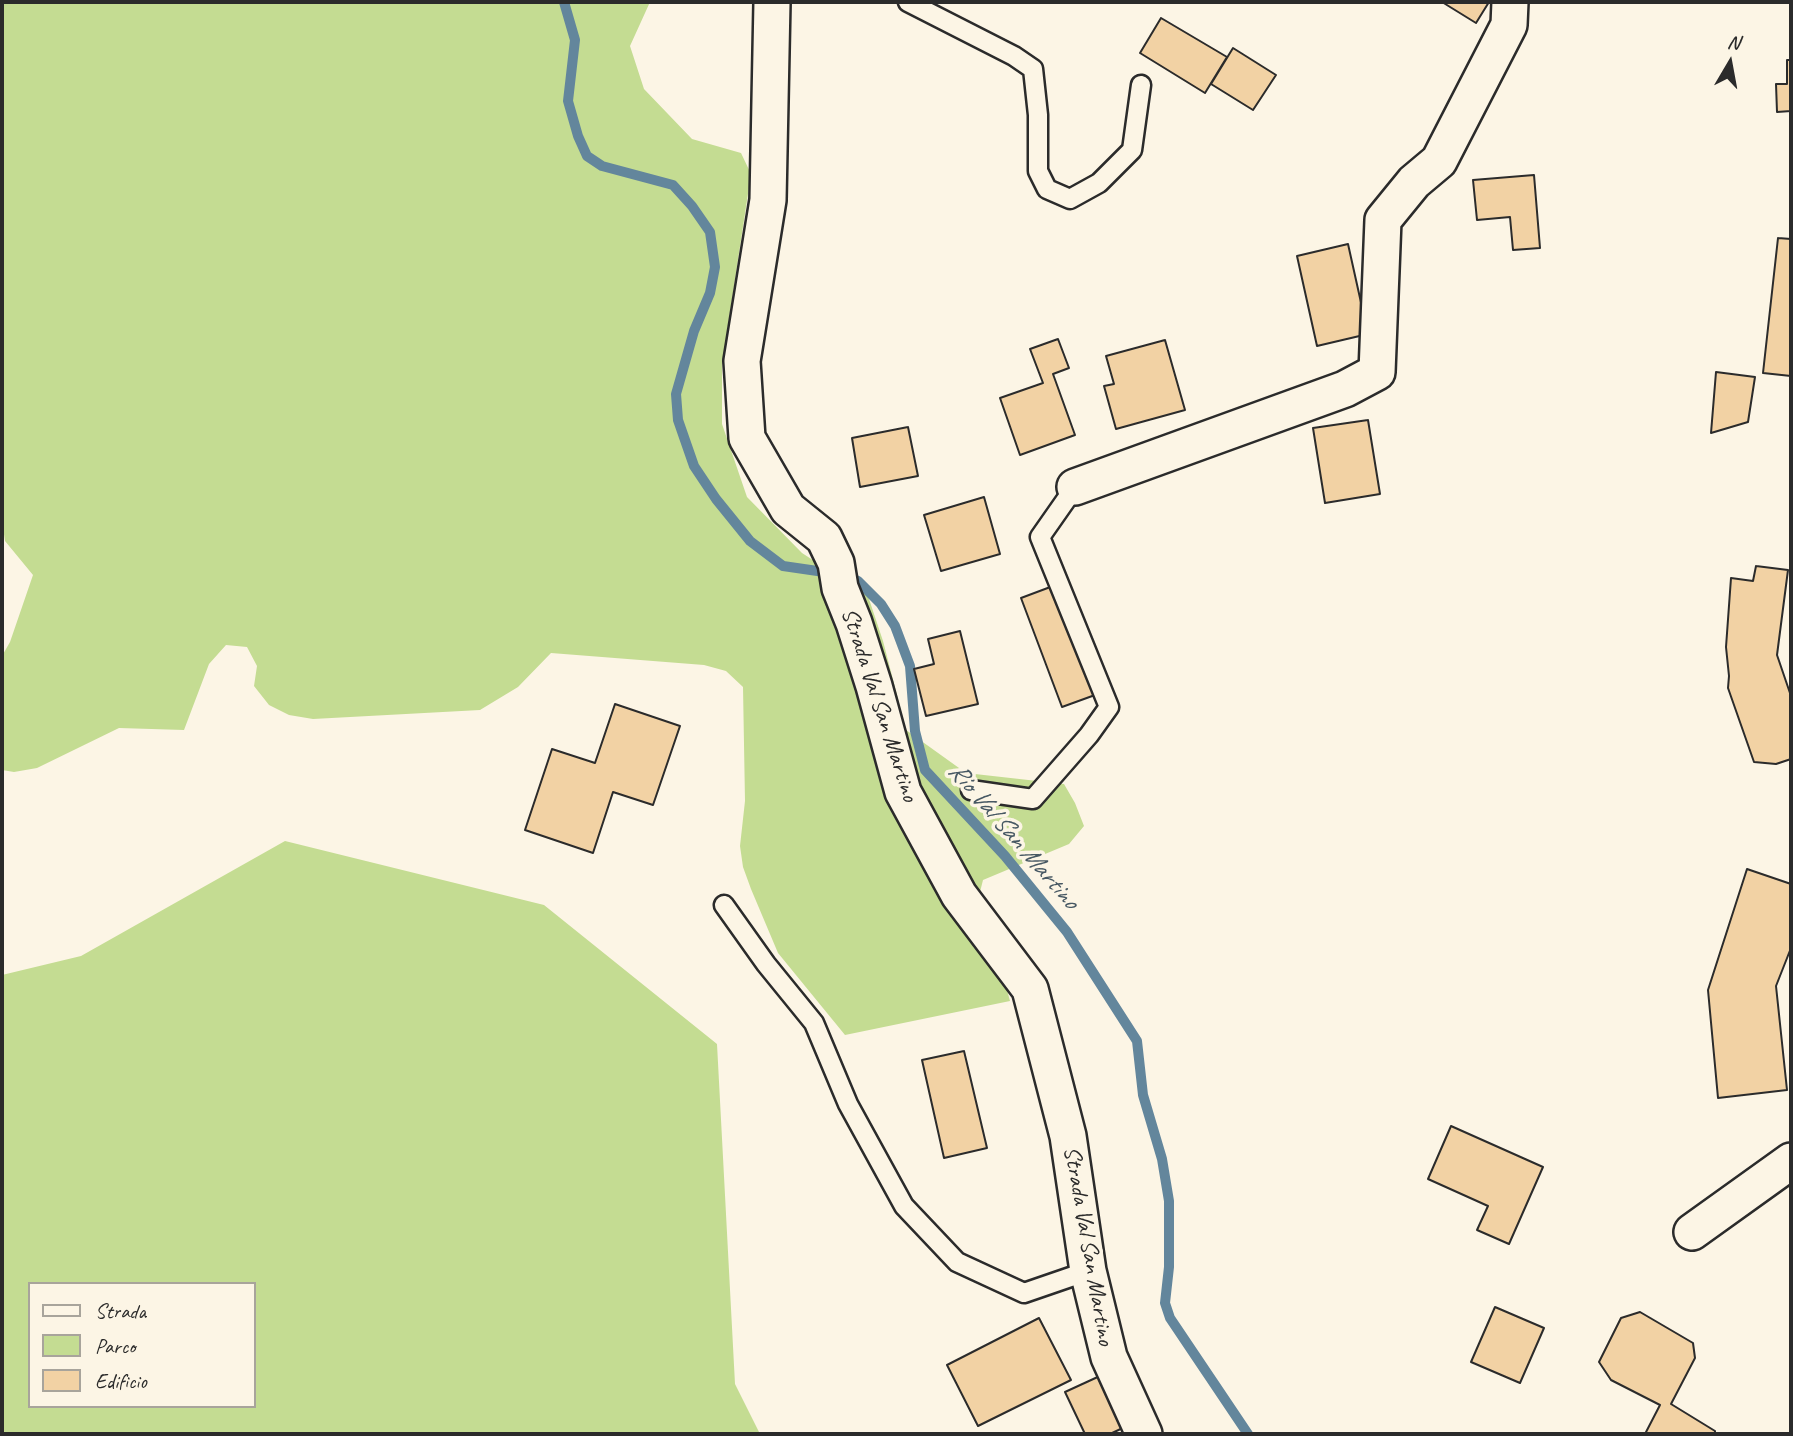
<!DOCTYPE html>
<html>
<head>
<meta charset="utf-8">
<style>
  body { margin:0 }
  #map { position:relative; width:1793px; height:1436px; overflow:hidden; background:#fcf5e5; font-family:Caveat,sans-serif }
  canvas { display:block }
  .frame { position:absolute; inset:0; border:4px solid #2b2b2b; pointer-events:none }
  .legend { position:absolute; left:28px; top:1282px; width:228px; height:126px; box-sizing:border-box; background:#fcf5e5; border:2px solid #a8a49b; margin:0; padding:9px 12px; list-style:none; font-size:21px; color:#2b2b2b }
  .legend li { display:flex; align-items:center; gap:14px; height:35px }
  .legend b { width:35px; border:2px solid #a8a49b }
  .north { position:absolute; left:1695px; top:28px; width:70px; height:70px; -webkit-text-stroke:5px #fcf5e5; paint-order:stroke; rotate:10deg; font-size:19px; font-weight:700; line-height:28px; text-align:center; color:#2b2b2b }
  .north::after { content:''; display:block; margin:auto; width:24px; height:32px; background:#2b2b2b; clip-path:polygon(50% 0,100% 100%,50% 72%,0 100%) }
</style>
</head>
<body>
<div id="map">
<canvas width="1793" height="1436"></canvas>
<div class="frame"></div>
<ul class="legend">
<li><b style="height:9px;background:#fcf5e5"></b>Strada</li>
<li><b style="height:19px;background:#c4dc92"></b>Parco</li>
<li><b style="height:19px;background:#f2d2a4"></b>Edificio</li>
</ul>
<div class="north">N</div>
</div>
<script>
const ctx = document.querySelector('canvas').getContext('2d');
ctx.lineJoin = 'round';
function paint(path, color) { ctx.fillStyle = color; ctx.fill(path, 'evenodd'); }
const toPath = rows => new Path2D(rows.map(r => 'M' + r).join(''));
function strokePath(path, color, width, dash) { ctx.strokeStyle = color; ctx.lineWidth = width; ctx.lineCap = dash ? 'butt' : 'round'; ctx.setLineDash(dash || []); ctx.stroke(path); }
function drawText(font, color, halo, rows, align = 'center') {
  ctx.font = font + ' Caveat,sans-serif'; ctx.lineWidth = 7; ctx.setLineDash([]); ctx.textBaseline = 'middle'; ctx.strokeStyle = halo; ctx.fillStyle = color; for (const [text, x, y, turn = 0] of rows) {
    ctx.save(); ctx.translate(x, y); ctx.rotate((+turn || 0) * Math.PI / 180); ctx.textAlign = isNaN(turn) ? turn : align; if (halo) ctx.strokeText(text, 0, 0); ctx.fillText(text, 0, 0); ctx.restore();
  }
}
const green = toPath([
  [2,2,650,2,630,46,644,89,692,139,741,153,751,174,722,365,722,424,747,497,802,553,868,596,883,641,906,730,966,773,1064,784,1075,803,1084,826,1069,844,983,880,977,904,989,923,1010,1001,845,1035,778,953,751,889,743,867,740,846,745,801,743,687,726,671,704,665,551,653,518,687,480,710,313,719,289,715,269,705,254,686,257,666,247,647,226,645,209,664,184,730,119,728,37,768,14,772,2,770,2,656,10,642,33,575,5,541,2,521],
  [285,841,544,905,717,1044,735,1384,760,1434,2,1434,2,975,81,956],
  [30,1284,254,1284,254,1406,30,1406]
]);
const stream = toPath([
  [564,2,575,40,568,101,578,136,587,156,602,166,673,185,692,206,710,232,715,267,710,293,694,331,676,394,678,420,694,466,716,499,750,541,783,566,845,575,858,581,881,604,895,626,910,666,915,731,925,770,1005,856,1067,932,1137,1041,1143,1095,1162,1159,1169,1201,1169,1267,1165,1303,1170,1318,1248,1434]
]);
const building = toPath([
  [1442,2,1489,2,1476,23,1442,2],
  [1161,18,1227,57,1205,93,1140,53,1161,18],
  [1233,48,1276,75,1253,110,1211,84,1233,48],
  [1787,60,1791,60,1791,111,1777,112,1776,84,1787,84,1787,60],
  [1534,175,1540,248,1513,250,1510,217,1477,220,1473,180,1534,175],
  [1778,238,1791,239,1791,376,1763,373,1778,238],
  [1348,244,1368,334,1317,346,1297,256,1348,244],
  [1058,339,1069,368,1053,374,1075,435,1020,455,1000,398,1043,383,1030,349,1058,339],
  [1165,340,1185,410,1116,429,1104,386,1114,384,1106,356,1165,340],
  [1716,372,1755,377,1748,422,1711,433,1716,372],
  [1368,420,1380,494,1325,503,1313,428,1368,420],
  [908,427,918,476,860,487,852,438,908,427],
  [984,497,1000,554,941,571,924,515,984,497],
  [1756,566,1788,570,1777,655,1791,696,1791,759,1776,764,1754,762,1728,688,1729,676,1726,647,1731,578,1753,581,1756,566],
  [1053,586,1095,695,1062,707,1021,598,1053,586],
  [960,631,978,704,926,716,914,669,934,664,928,639,960,631],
  [615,704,680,726,653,805,613,792,593,853,525,830,552,749,595,763,615,704],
  [1747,869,1791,884,1791,948,1776,986,1787,1090,1718,1098,1708,990,1747,869],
  [964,1051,987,1148,944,1158,922,1060,964,1051],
  [1451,1126,1543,1167,1509,1244,1477,1230,1488,1206,1428,1179,1451,1126],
  [1495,1307,1544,1328,1520,1383,1471,1362,1495,1307],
  [1640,1312,1693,1343,1695,1358,1671,1404,1715,1431,1715,1434,1645,1434,1660,1405,1611,1380,1599,1362,1621,1318,1640,1312],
  [1039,1318,1071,1380,978,1426,947,1365,1039,1318],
  [1102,1375,1127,1426,1110,1434,1085,1434,1065,1392,1102,1375]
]);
const service = toPath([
  [908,2,1014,56,1033,69,1038,115,1038,171,1047,189,1070,199,1099,183,1132,150,1141,85],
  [971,790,1033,799,1089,735,1109,707,1040,537,1075,487],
  [724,905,766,964,814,1023,848,1104,904,1206,957,1262,1024,1293,1088,1271]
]);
const minor = toPath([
  [772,2,768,200,742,361,747,438,788,509,824,538,836,563,840,588,854,623,874,686,903,792,959,895,1030,989,1068,1136,1088,1271,1109,1357,1144,1434],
  [1075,487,1345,389,1377,372,1383,220,1414,182,1439,161,1509,25,1510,2],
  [1692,1232,1791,1161]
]);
const streetNames = [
  ["Strada Val San Martino",879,705,72],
  ["Strada Val San Martino",1088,1246,80]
];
const waterNames = [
  ["Rio Val San Martino",1013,836,49]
];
paint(green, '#c4dc92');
strokePath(stream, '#63869c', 10);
paint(building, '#f2d2a4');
strokePath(building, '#2b2b2b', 2);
strokePath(service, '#2b2b2b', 23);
strokePath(minor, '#2b2b2b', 40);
strokePath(service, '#fcf5e5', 18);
strokePath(minor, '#fcf5e5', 35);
drawText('24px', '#2b2b2b', '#fcf5e5', streetNames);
drawText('italic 26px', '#475863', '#fcf5e5', waterNames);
</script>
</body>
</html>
